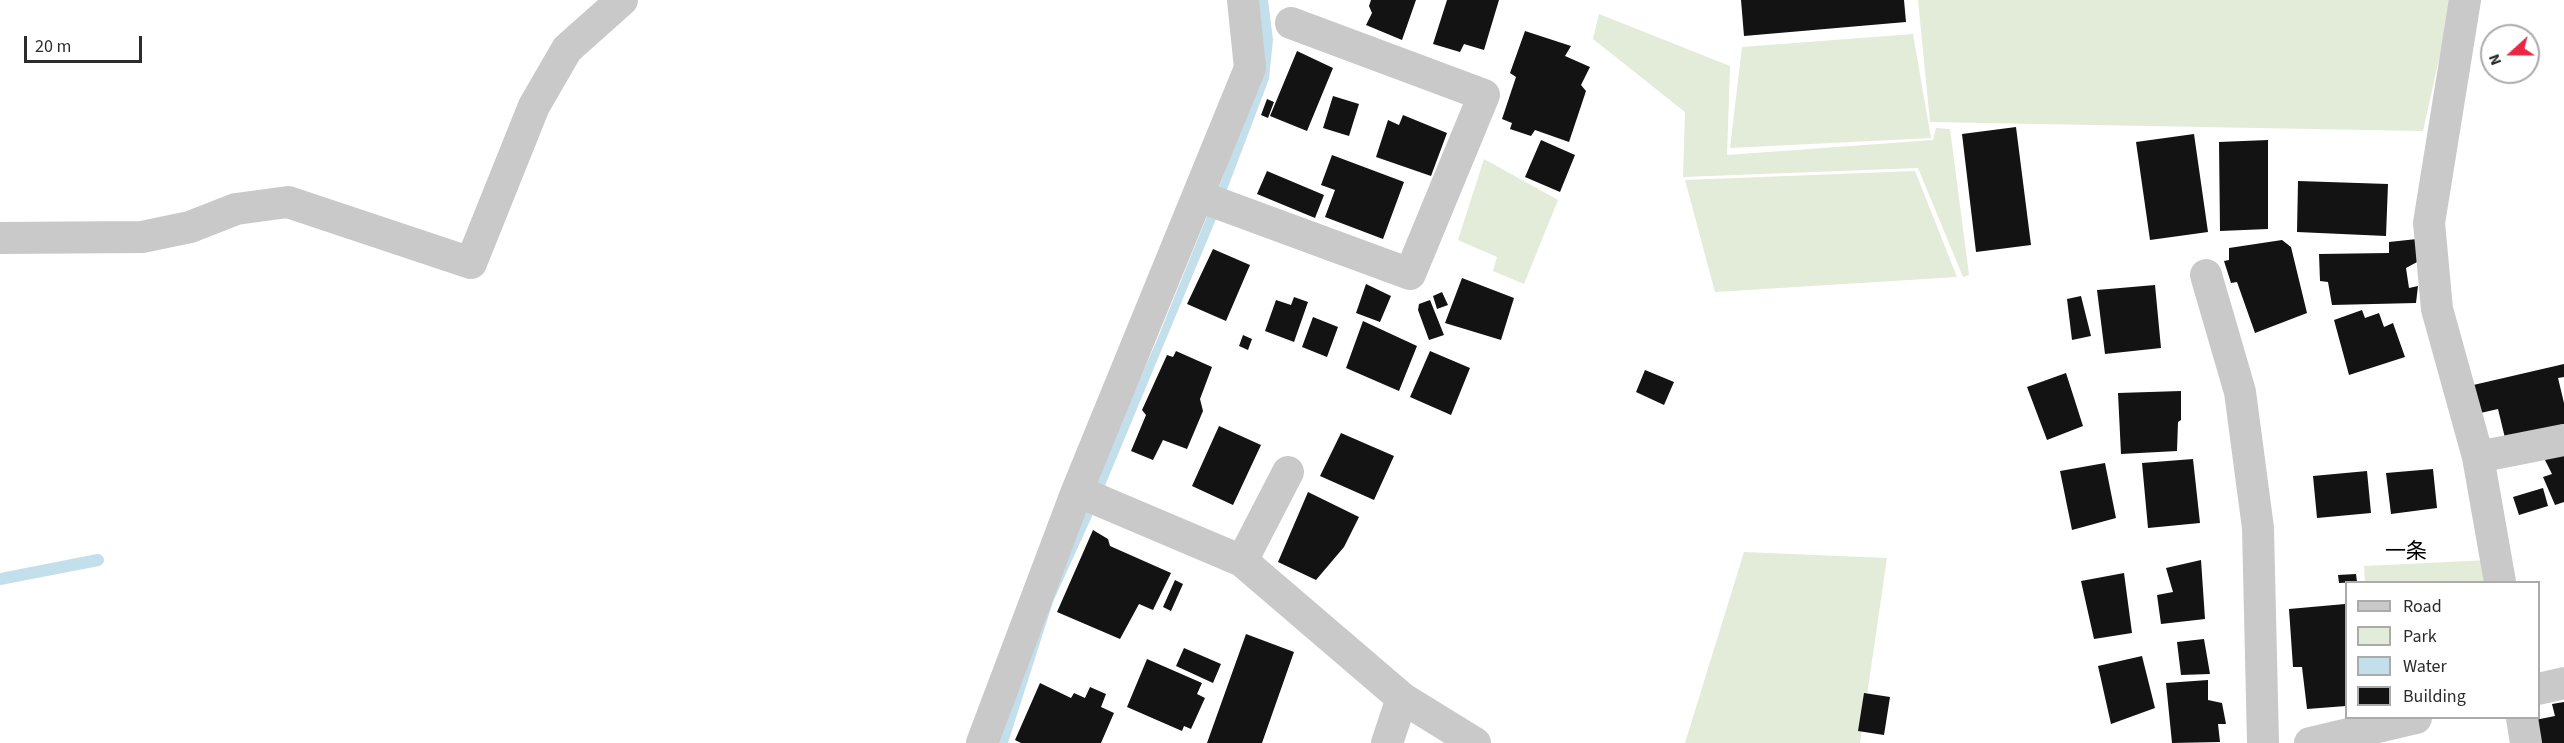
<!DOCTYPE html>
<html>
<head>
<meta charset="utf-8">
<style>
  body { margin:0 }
  #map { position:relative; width:2564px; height:743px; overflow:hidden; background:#fff; font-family:"Source Sans 3",sans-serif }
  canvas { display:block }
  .legend { position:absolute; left:2345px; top:581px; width:195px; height:138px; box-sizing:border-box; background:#fff; border:2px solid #ababab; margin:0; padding:8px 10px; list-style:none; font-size:18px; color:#2c2c2c }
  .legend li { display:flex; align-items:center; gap:12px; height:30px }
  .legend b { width:30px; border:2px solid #ababab }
  .north { position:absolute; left:2480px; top:24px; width:60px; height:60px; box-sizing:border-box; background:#fff; border:2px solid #ababab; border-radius:50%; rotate:249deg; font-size:16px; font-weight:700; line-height:24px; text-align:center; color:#2c2c2c }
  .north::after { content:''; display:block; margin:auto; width:21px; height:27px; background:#ea2742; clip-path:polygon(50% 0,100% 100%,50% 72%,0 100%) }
  .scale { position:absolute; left:24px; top:36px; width:118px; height:27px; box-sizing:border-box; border:3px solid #2c2c2c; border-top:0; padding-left:8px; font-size:18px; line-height:21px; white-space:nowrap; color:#2c2c2c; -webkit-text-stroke:4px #fff; paint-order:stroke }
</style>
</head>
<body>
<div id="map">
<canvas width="2564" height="743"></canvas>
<ul class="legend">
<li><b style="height:8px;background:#c9c9c9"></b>Road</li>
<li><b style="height:16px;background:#e3ebd9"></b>Park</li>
<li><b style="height:16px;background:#c4dfec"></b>Water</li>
<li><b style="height:16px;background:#131313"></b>Building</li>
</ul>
<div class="north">N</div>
<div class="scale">20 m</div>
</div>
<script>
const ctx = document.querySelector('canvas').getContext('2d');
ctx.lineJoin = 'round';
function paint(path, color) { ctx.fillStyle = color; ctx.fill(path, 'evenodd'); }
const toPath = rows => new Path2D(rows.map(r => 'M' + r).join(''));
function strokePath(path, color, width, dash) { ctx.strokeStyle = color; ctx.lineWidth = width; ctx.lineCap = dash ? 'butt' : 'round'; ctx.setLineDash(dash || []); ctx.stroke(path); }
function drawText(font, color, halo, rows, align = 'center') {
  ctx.font = font + ' "Source Sans 3","Noto Sans JP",sans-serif'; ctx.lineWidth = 6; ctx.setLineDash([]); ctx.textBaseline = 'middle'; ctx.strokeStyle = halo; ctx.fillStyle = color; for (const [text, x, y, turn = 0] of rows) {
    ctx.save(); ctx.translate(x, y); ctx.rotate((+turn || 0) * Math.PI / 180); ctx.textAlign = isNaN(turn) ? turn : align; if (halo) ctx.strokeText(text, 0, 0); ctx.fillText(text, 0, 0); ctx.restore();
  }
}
const green = toPath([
  [1918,0,2452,0,2423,131,1930,122],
  [1599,14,1730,66,1727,155,1933,140,1936,128,1950,129,1969,275,1963,277,1918,168,1683,177,1685,112,1593,39],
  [1913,34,1931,138,1730,148,1742,47],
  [1484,159,1558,200,1524,284,1493,271,1497,257,1458,240],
  [1915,171,1957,277,1715,292,1685,180],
  [1744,552,1887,558,1860,743,1685,743],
  [2489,560,2492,582,2365,582,2364,566]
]);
const water = toPath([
  [1257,0,1268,0,1273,40,1269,79,1214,224,1094,512,1053,602,1008,743,995,743,1080,513,1157,340,1222,179,1259,64]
]);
const stream = toPath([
  [0,579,98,560]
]);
const building = toPath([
  [1371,0,1416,0,1402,40,1366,25,1372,13,1369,6],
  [1447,0,1499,0,1484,50,1464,44,1460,52,1433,44],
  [1741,0,1904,0,1906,22,1744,36],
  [1525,31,1571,46,1565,56,1590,67,1581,85,1586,91,1569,142,1535,130,1531,136,1510,129,1512,123,1502,119,1516,77,1510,73],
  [1297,51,1333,68,1307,131,1270,116],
  [1333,96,1359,104,1349,136,1323,128],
  [1267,99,1274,102,1268,118,1261,115],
  [1403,115,1447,133,1431,176,1376,157,1388,120,1399,125],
  [2016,127,2031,245,1976,252,1962,134],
  [2194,134,2208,232,2150,240,2136,142],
  [1541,140,1575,155,1560,192,1525,177],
  [2268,140,2268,229,2220,231,2219,142],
  [1332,155,1404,182,1383,239,1325,217,1335,190,1321,185],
  [1267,171,1324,195,1315,218,1257,194],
  [2298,181,2388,184,2386,236,2297,232],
  [2417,239,2419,261,2406,268,2409,288,2418,286,2416,303,2332,305,2328,282,2320,281,2319,254,2389,253,2389,242],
  [2282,240,2291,247,2307,313,2255,333,2237,282,2231,283,2224,261,2229,260,2229,248],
  [1213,249,1250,265,1226,321,1187,304],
  [1462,278,1514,298,1501,340,1445,323],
  [1366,284,1391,296,1380,322,1356,313],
  [2155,285,2161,348,2105,354,2097,290],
  [1442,292,1448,305,1437,309,1433,296],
  [2081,296,2091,336,2072,340,2067,299],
  [1294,297,1308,302,1294,342,1265,331,1276,300,1291,305],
  [1430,300,1444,335,1429,340,1418,310,1419,304],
  [2362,310,2365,318,2379,313,2384,327,2393,323,2405,357,2349,375,2334,320],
  [1313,317,1338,327,1327,357,1302,347],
  [1363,321,1417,346,1399,391,1346,368],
  [1243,335,1252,339,1248,350,1239,346],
  [1176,351,1212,367,1200,399,1203,411,1187,449,1163,440,1153,460,1131,451,1146,415,1142,410,1167,355,1173,357],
  [1430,351,1470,368,1451,415,1410,397],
  [2564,364,2564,377,2558,378,2564,403,2564,424,2505,438,2498,409,2476,414,2469,386],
  [1645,370,1674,382,1664,405,1636,392],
  [2066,373,2083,426,2047,440,2027,387],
  [2181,391,2181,420,2178,422,2177,451,2121,454,2118,393],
  [1219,426,1261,445,1233,505,1192,486],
  [1341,433,1394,456,1374,500,1320,476],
  [2564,448,2564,502,2555,505,2543,477,2552,474,2542,454],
  [2193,459,2200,523,2148,528,2142,463],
  [2105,463,2116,518,2072,530,2060,471],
  [2433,469,2437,508,2391,514,2386,473],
  [2367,471,2371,513,2317,518,2313,476],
  [2543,488,2548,506,2519,515,2513,497],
  [1308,492,1359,517,1344,547,1316,580,1278,562],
  [1093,530,1108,539,1110,546,1171,573,1153,610,1139,604,1120,639,1057,612],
  [2201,560,2205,619,2161,624,2157,595,2173,592,2166,568],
  [2124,573,2132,633,2094,639,2081,581],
  [2356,574,2357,582,2339,583,2338,575],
  [1175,580,1183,584,1171,611,1163,607],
  [2345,604,2346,706,2307,709,2302,667,2293,667,2289,609],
  [1246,634,1294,652,1262,743,1207,743],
  [2204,639,2210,674,2181,675,2177,642],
  [1184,648,1221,664,1213,683,1176,666],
  [2142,656,2155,708,2111,724,2098,666],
  [1147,659,1202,683,1197,694,1205,698,1191,729,1184,726,1182,731,1127,707],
  [2208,680,2208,700,2222,703,2226,724,2218,724,2220,742,2172,743,2166,683],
  [1040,683,1071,698,1074,693,1085,698,1090,687,1106,694,1101,707,1114,713,1101,743,1021,743,1015,740],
  [1864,693,1890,697,1884,735,1858,731],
  [2564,702,2564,743,2540,743,2535,720,2555,716,2552,704]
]);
const minor = toPath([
  [2465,0,2429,223,2437,309,2478,457,2500,582],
  [1198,196,1410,274,1484,95,1291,23],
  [0,238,142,237,190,227,236,209,288,202,471,263,534,106,567,49,622,0],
  [2206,275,2240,392,2258,528,2263,743],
  [2478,457,2564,440],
  [1077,491,1242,561,1402,698,1475,743],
  [1242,561,1288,472],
  [2538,689,2564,683],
  [2522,718,2526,743],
  [982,743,1077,491,1250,68,1243,0],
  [1387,743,1402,698],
  [2310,743,2416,718]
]);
const quarterNames = [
  ["一条",2406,553]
];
paint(green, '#e3ebd9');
paint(water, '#c4dfec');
strokePath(stream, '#c4dfec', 12);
paint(building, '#131313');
strokePath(minor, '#c9c9c9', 32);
drawText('21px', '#000', '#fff', quarterNames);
</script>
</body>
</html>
